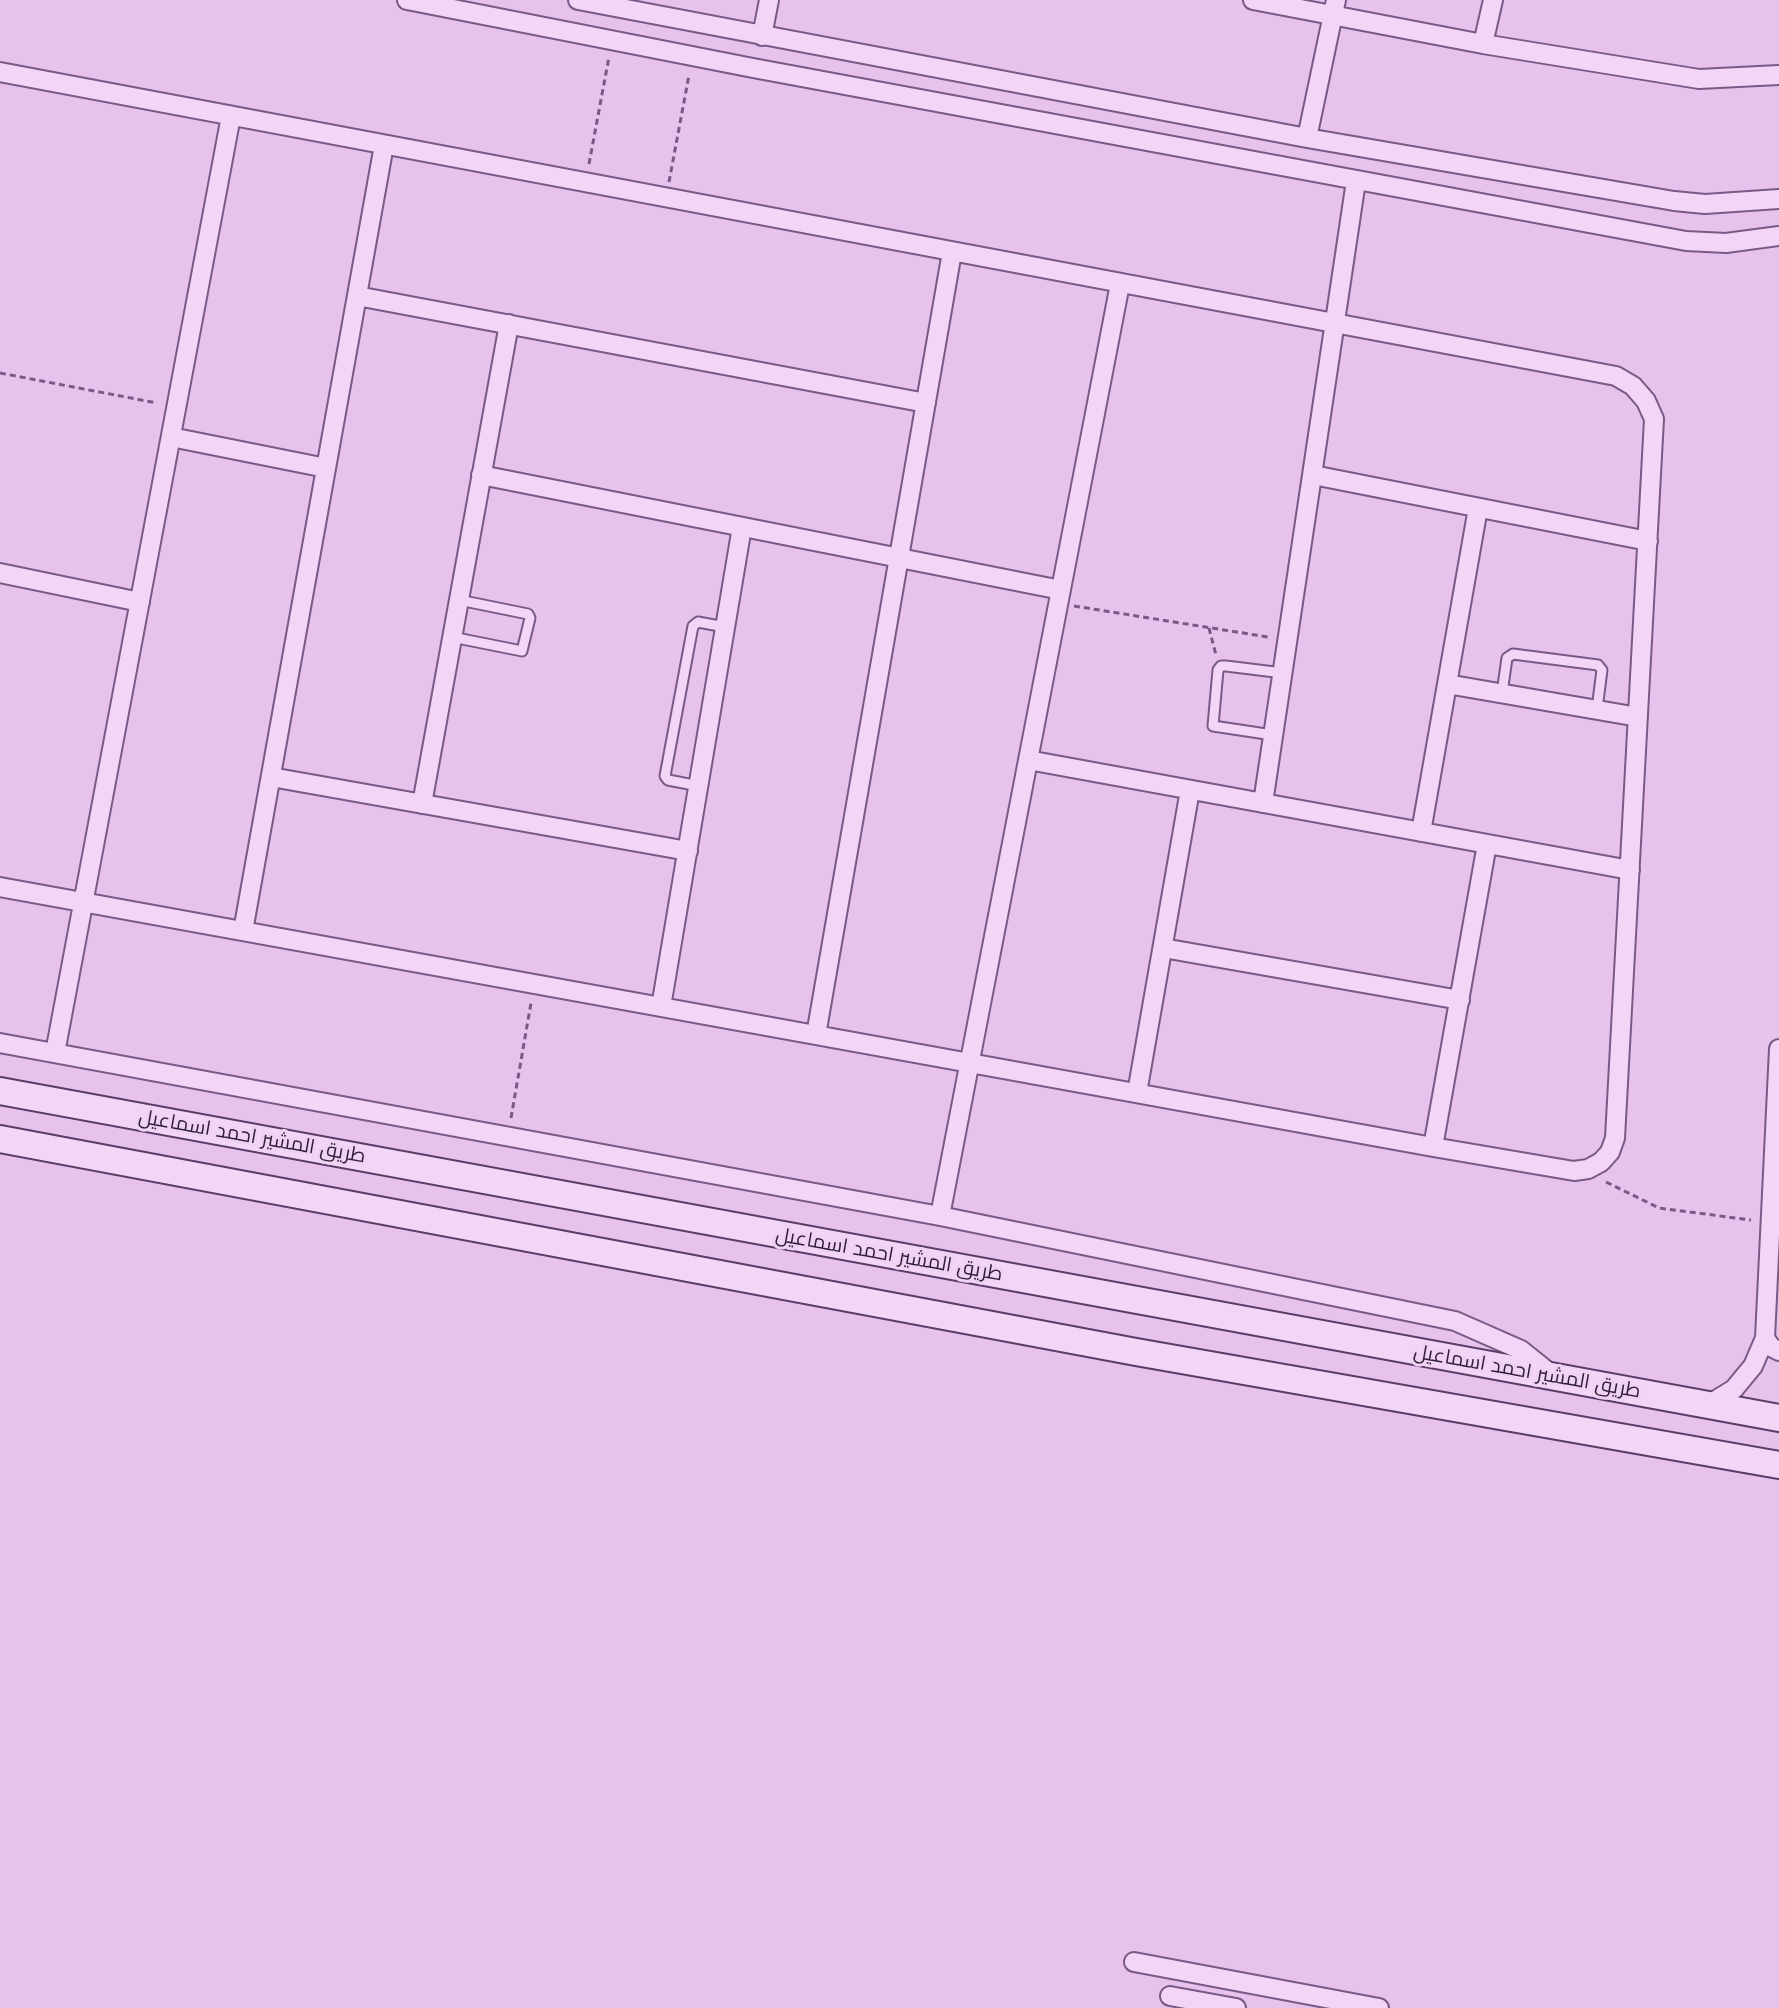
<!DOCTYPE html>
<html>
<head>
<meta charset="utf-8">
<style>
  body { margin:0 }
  canvas { display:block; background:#e7c2ec }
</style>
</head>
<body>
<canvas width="1779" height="2008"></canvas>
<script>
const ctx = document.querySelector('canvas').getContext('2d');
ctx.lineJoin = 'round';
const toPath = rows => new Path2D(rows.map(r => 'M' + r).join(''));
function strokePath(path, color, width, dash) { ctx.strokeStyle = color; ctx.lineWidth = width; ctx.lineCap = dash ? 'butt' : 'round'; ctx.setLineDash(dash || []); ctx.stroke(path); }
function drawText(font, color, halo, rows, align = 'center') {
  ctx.font = font + ' "Libre Baskerville",Cairo,serif'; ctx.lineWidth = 6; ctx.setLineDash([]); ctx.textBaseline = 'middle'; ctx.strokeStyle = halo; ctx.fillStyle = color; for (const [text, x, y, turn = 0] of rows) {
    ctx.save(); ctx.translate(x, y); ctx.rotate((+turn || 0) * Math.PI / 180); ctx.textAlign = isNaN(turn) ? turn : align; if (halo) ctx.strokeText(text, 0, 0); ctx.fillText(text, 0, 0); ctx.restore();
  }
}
const path = toPath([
  [589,164,609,57],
  [669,182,689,75],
  [0,373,157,403],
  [1074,606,1268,637],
  [1209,628,1216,655],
  [511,1118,531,1003],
  [1606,1182,1659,1208,1751,1220]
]);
const lane = toPath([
  [452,637,522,651,530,618,528,614,459,600],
  [1502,693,1507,658,1513,654,1598,665,1602,670,1597,709],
  [1273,735,1213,726,1218,670,1221,666,1226,666,1283,673],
  [699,786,668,780,665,776,693,626,698,622,725,627]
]);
const street = toPath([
  [407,0,753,68,1686,241,1726,243,1779,236],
  [578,0,1307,138,1674,201,1705,204,1779,199],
  [1253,0,1483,44,1699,79,1779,75],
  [762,36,769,0],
  [1483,44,1493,0],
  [0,72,1616,376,1633,386,1646,401,1654,419,1615,1138,1610,1152,1601,1162,1588,1169,1574,1171,1433,1147,0,887],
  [1307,138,1336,0],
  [357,296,926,403],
  [171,437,326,468],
  [481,475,1061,590],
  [1313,475,1648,541],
  [0,573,140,602],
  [1447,684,1638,717],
  [1028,760,1630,870],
  [271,777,688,851],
  [1263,803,1356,181],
  [422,804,509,324],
  [1421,832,1478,508],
  [243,931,384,145],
  [1163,948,1460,1000],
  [661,1007,742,527],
  [816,1035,952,252],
  [0,1043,940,1216,1455,1321,1521,1350,1551,1374],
  [55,1053,231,116],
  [1137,1093,1190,790],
  [1433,1147,1487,844],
  [940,1216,1120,284],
  [1765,1338,1771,1347,1779,1351],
  [1708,1405,1734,1389,1753,1366,1765,1338,1779,1049],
  [1134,1962,1379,2008],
  [1170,1996,1236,2008]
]);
const secondary = toPath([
  [0,1091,1779,1418],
  [0,1139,1136,1352,1779,1465]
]);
const streetNames = [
  ["طريق المشير احمد اسماعيل",252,1137,10],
  ["طريق المشير احمد اسماعيل",889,1255,10],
  ["طريق المشير احمد اسماعيل",1527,1372,10]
];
strokePath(lane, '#795a86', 13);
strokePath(street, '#795a86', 22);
strokePath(secondary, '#5a3d67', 30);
strokePath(path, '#795a86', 3, [6, 4]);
strokePath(lane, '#f3d5f7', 9);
strokePath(street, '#f3d5f7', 18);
strokePath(secondary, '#f3d5f7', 26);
drawText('20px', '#2e1e36', '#f0d2f4', streetNames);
</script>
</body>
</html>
